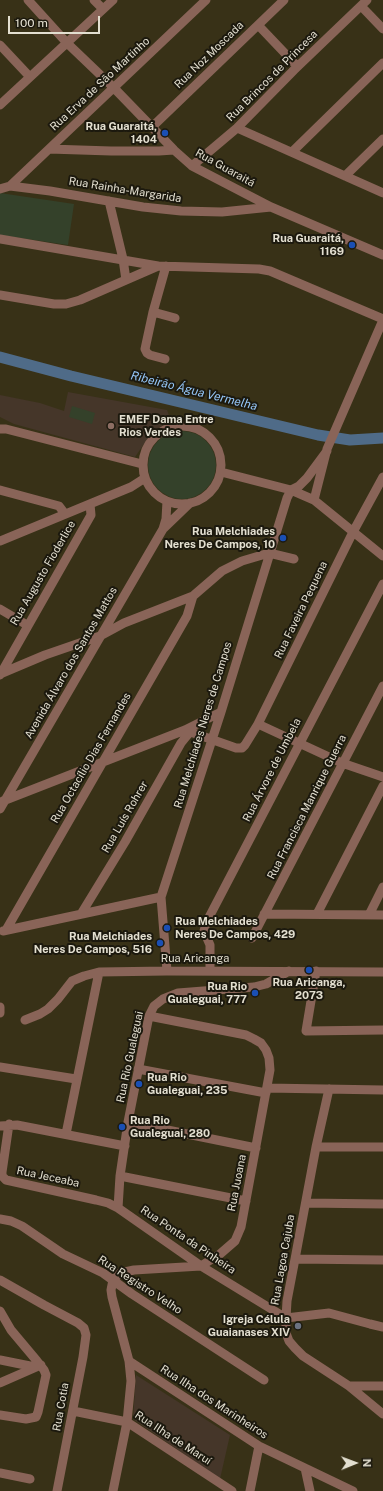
<!DOCTYPE html>
<html>
<head>
<meta charset="utf-8">
<style>
  body { margin:0 }
  #map { position:relative; width:383px; height:1491px; overflow:hidden; background:#383117; font-family:"Public Sans",sans-serif }
  canvas { display:block }
  .north { position:absolute; left:335px; top:1443px; width:40px; height:40px; -webkit-text-stroke:3px #1c190e; paint-order:stroke; rotate:89deg; font-size:11px; font-weight:700; line-height:16px; text-align:center; color:#e3dfd0 }
  .north::after { content:''; display:block; margin:auto; width:14px; height:18px; background:#e3dfd0; clip-path:polygon(50% 0,100% 100%,50% 72%,0 100%) }
  .scale { position:absolute; left:8px; top:16px; width:92px; height:18px; box-sizing:border-box; border:2px solid #e3dfd0; border-top:0; padding-left:5px; font-size:12px; line-height:14px; white-space:nowrap; color:#e3dfd0; -webkit-text-stroke:3px #1c190e; paint-order:stroke }
</style>
</head>
<body>
<div id="map">
<canvas width="383" height="1491"></canvas>
<div class="north">N</div>
<div class="scale">100 m</div>
</div>
<script>
const ctx = document.querySelector('canvas').getContext('2d');
ctx.lineJoin = 'round';
function paint(path, color) { ctx.fillStyle = color; ctx.fill(path, 'evenodd'); }
const toPath = rows => new Path2D(rows.map(r => 'M' + r).join(''));
function strokePath(path, color, width, dash) { ctx.strokeStyle = color; ctx.lineWidth = width; ctx.lineCap = dash ? 'butt' : 'round'; ctx.setLineDash(dash || []); ctx.stroke(path); }
function drawText(font, color, halo, rows, align = 'center') {
  ctx.font = font + ' "Public Sans",sans-serif'; ctx.lineWidth = 4; ctx.setLineDash([]); ctx.textBaseline = 'middle'; ctx.strokeStyle = halo; ctx.fillStyle = color; for (const [text, x, y, turn = 0] of rows) {
    ctx.save(); ctx.translate(x, y); ctx.rotate((+turn || 0) * Math.PI / 180); ctx.textAlign = isNaN(turn) ? turn : align; if (halo) ctx.strokeText(text, 0, 0); ctx.fillText(text, 0, 0); ctx.restore();
  }
}
const education = toPath([
  [68,392,167,410,171,421,153,431,135,457,14,424,0,417,0,395,40,403,64,411],
  [136,1375,230,1435,220,1479,133,1419]
]);
const green = toPath([
  [0,193,74,204,68,245,0,235],
  [72,406,95,413,92,424,69,417],
  '148 465a34 34 0 1 1 68 0a34 34 0 1 1-68 0Z'
]);
const river = toPath([
  [0,357,71,376,318,435,350,440,383,438]
]);
const minor = toPath([
  [28,0,67,43,114,88,174,150,192,166,271,207,383,255],
  [94,0,103,9],
  [361,6,383,29],
  [258,25,297,66],
  [0,45,30,77],
  [0,105,113,0],
  [152,127,284,0],
  [237,128,383,193],
  [49,149,111,151,159,151,174,150],
  [292,152,383,63],
  [192,166,237,128,294,70,367,0],
  [345,176,383,139],
  [10,186,206,0],
  [0,189,10,186,50,191,143,207,181,211,222,212,271,207],
  [109,201,123,259,126,280],
  [0,239,158,266],
  [0,295,54,304,66,304,80,300,158,266,259,269,270,271,383,319],
  [153,312,175,318],
  [165,359,150,355,147,353,145,349,153,312,166,266],
  '143 465a39 39 0 1 1 78 0a39 39 0 1 1-78 0Z',
  [0,429,6,429,142,464],
  [221,472,291,490,314,500,383,556],
  [0,490,59,506,65,514],
  [314,500,327,449,383,320],
  [163,529,166,519,167,501],
  [0,541,131,487,145,478],
  [0,609,27,625],
  [0,674,45,655,100,636,124,623,193,596,222,571,242,561,269,553,294,559],
  [0,675,91,515,90,504],
  [258,724,342,763,383,777],
  [185,730,236,748,242,748,245,745,258,724,353,532,383,477],
  [3,801,185,730,221,712],
  [0,809,163,529,190,503],
  [81,914,125,842,181,743,190,732],
  [264,914,383,915],
  [317,914,383,786],
  [369,915,383,887],
  [6,930,187,616,193,596],
  [3,931,161,897],
  [252,938,383,686],
  [167,971,161,897,221,712,287,498,291,490,299,486,307,478,327,451],
  [210,971,210,945,204,931,206,923,383,584],
  [316,971,306,1031,383,1030],
  [0,1007,0,1013],
  [25,1020,40,1014,48,1009,58,999,72,981,84,976,99,972,167,971,383,972],
  [0,1067,76,1079],
  [138,1069,266,1093],
  [267,1088,383,1090],
  [329,1089,316,1147,295,1259,287,1301,286,1318,286,1333,289,1341,295,1348,303,1356,349,1386,383,1414],
  [128,1122,256,1148],
  [9,1124,2,1172,2,1176,6,1180,96,1200,108,1203,118,1208,201,1266,286,1318],
  [0,1126,17,1125,125,1146],
  [66,1134,99,972],
  [316,1147,383,1147],
  [120,1176,246,1201],
  [306,1203,383,1204],
  [118,1208,120,1176,128,1122,149,1016,154,1006,163,999,178,993,254,987,266,984,289,971],
  [0,1219,11,1221,22,1226,63,1254,103,1273,132,1294,264,1380],
  [295,1259,383,1260],
  [0,1280,44,1305,78,1323,84,1328,86,1335,83,1357,57,1491],
  [0,1311,11,1330,37,1361,44,1370,46,1375,38,1412,36,1417,26,1419,0,1415],
  [286,1318,329,1313,370,1324,383,1327],
  [0,1360,35,1367],
  [129,1361,259,1446,353,1491],
  [0,1383,41,1365],
  [349,1386,383,1386],
  [73,1411,127,1422,232,1491],
  [305,1468,310,1491],
  [0,1473,30,1479],
  [113,1491,127,1422,131,1381,129,1361,112,1297,111,1290,113,1280,120,1273,134,1270,201,1266,220,1254,235,1241,241,1227,270,1070,269,1058,266,1050,261,1043,254,1039,246,1035,149,1016],
  [250,1491,259,1446]
]);
const markers = [
  [165,133,4,"#1a4fb4"],
  [352,245,4,"#1a4fb4"],
  [111,426,4,"#8d6e63"],
  [283,538,4,"#1a4fb4"],
  [167,928,4,"#1a4fb4"],
  [160,943,4,"#1a4fb4"],
  [309,970,4,"#1a4fb4"],
  [255,993,4,"#1a4fb4"],
  [139,1084,4,"#1a4fb4"],
  [122,1127,4,"#1a4fb4"],
  [298,1326,4,"#6b7280"]
];
const streetNames = [
  ["Rua Noz Moscada",209,55,-44],
  ["Rua Brincos de Princesa",272,76,-45],
  ["Rua Erva de São Martinho",100,84,-43],
  ["Rua Guaraitá",225,168,29],
  ["Rua Rainha-Margarida",125,190,9],
  ["Rua Augusto Fioderlice",43,573,-60],
  ["Rua Faveira Pequena",301,610,-64],
  ["Avenida Álvaro dos Santos Mattos",71,663,-60],
  ["Rua Melchíades Neres de Campos",203,725,-73],
  ["Rua Octacílio Dias Fernandes",91,758,-60],
  ["Rua Árvore de Umbela",272,770,-63],
  ["Rua Francisca Manrique Guerra",307,807,-63],
  ["Rua Luís Rohrer",125,817,-60],
  ["Rua Aricanga",195,959],
  ["Rua Rio Gualeguai",130,1057,-78],
  ["Rua Jeceaba",48,1177,12],
  ["Rua Juoana",237,1183,-79],
  ["Rua Ponta da Pinheira",188,1240,34],
  ["Rua Lagoa Cajuba",283,1260,-80],
  ["Rua Registro Velho",140,1285,33],
  ["Rua Ilha dos Marinheiros",214,1402,33],
  ["Rua Cotia",61,1407,-80],
  ["Rua Ilha de Maruí",173,1438,33]
];
const poiNames = [
  ["Rua Guaraitá,",157,127],
  ["1404",157,140],
  ["Rua Guaraitá,",344,239],
  ["1169",344,252],
  ["EMEF Dama Entre",119,420,"left"],
  ["Rios Verdes",119,433,"left"],
  ["Rua Melchiades",275,532],
  ["Neres De Campos, 10",275,545],
  ["Rua Melchiades",175,922,"left"],
  ["Neres De Campos, 429",175,935,"left"],
  ["Rua Melchiades",152,937],
  ["Neres De Campos, 516",152,950],
  ["Rua Aricanga,",309,983,"center"],
  ["2073",309,996,"center"],
  ["Rua Rio",247,987],
  ["Gualeguai, 777",247,1000],
  ["Rua Rio",147,1078,"left"],
  ["Gualeguai, 235",147,1091,"left"],
  ["Rua Rio",130,1121,"left"],
  ["Gualeguai, 280",130,1134,"left"],
  ["Igreja Célula",290,1320],
  ["Guaianases XIV",290,1333]
];
const waterNames = [
  ["Ribeirão Água Vermelha",194,391,14]
];
paint(education, '#453629');
paint(green, '#34412a');
strokePath(river, '#4f6b88', 11);
strokePath(minor, '#896458', 9);
for (const [x, y, r, color] of markers) { const dot = new Path2D(); dot.arc(x, y, r, 0, 2 * Math.PI); ctx.fillStyle = color; ctx.fill(dot); strokePath(dot, '#1c190e', 1.5); }
drawText('11px', '#e3dfd0', '#1c190e', streetNames);
drawText('bold 11px', '#e3dfd0', '#1c190e', poiNames, 'right');
drawText('italic 12px', '#94c5f6', '#1c190e', waterNames);
</script>
</body>
</html>
